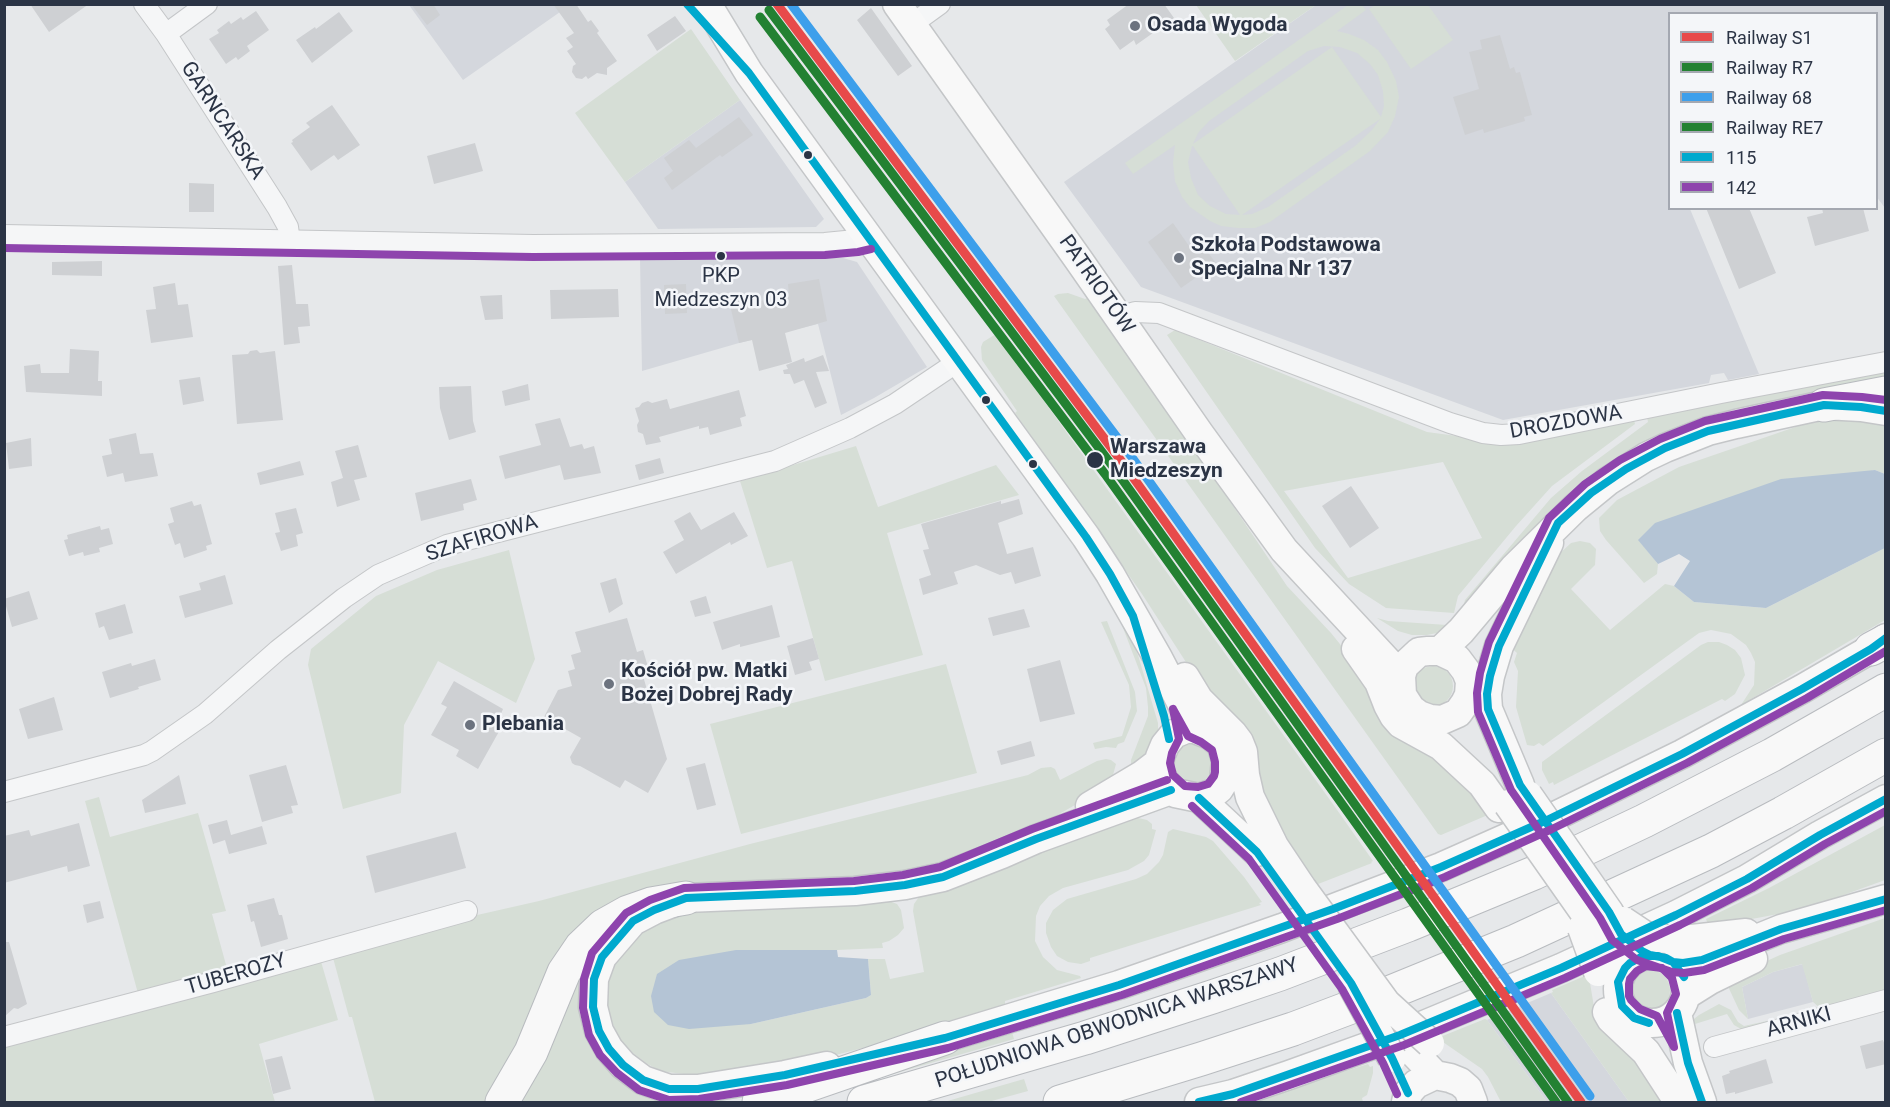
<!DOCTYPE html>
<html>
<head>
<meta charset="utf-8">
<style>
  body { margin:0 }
  #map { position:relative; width:1890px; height:1107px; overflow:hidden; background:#e6e8ea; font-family:Roboto,sans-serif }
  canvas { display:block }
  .frame { position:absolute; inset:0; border:6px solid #2b3445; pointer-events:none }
  .legend { position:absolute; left:1668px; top:12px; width:210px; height:198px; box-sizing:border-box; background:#f4f6f9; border:2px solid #a4a8b1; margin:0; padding:8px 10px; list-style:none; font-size:18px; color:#2b3445 }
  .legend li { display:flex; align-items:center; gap:12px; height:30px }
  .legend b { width:30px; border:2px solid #a4a8b1 }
</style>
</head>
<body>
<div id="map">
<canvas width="1890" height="1107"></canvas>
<div class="frame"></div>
<ul class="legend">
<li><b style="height:8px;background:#e74a4a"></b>Railway S1</li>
<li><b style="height:8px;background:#238132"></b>Railway R7</li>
<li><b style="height:8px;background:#3d9feb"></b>Railway 68</li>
<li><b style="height:8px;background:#238132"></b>Railway RE7</li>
<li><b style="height:8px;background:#00a9ce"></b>115</li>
<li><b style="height:8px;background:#8e44ad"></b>142</li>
</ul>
</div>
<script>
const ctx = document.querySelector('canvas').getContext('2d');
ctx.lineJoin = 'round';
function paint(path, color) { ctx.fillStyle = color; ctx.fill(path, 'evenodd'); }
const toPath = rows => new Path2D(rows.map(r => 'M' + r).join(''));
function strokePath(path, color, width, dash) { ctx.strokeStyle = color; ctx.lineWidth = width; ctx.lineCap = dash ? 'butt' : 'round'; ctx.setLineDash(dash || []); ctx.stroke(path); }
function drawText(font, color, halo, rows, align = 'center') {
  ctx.font = font + ' Roboto,sans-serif'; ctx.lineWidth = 5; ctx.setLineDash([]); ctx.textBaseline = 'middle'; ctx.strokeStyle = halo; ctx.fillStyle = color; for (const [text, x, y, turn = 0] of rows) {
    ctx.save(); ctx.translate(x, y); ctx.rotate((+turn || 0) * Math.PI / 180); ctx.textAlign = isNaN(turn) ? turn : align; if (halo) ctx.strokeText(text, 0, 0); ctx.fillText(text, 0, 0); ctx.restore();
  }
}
const built = toPath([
  [409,5,570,5,463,80],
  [1316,5,1885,5,1885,208,1876,196,1876,14,1670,14,1670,208,1690,209,1759,374,1728,380,1724,373,1717,374,1711,375,1709,383,1503,420,1141,287,1064,182],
  [740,100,824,219,816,227,658,229,625,182],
  [640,258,843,258,857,262,927,367,874,398,841,415,818,324,739,343,642,371],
  [1803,964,1813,1002,1748,1019,1742,987,1773,972],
  [1551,993,1629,1102,1547,1102,1487,1020]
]);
const green = toPath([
  [1196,5,1316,5,1235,61],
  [1348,5,1362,5,1366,10,1337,31,1349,34,1364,40,1378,50,1387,62,1396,81,1399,97,1395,116,1388,132,1370,151,1270,222,1255,228,1238,228,1221,226,1210,221,1190,207,1182,197,1175,181,1173,163,1175,145,1133,174,1125,163],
  [1324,46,1340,47,1357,53,1370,64,1378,75,1383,91,1384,106,1381,117,1332,47,1193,144,1198,133,1209,121,1308,51],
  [1380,119,1372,130,1355,146,1268,207,1252,214,1242,215],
  [1192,146,1193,146,1240,215,1226,214,1210,206,1198,195,1191,178,1188,162],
  [1375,5,1428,5,1453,40,1411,69,1369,9],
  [691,29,740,100,625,182,575,113],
  [1068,293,1085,299,1092,296,1287,586,1331,633,1361,670,1434,753,1490,814,1441,835,1438,834,1054,296,1058,294],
  [1175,330,1427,432,1510,443,1634,420,1635,424,1552,486,1516,526,1458,596,1454,613,1386,608,1349,584,1315,548,1167,335],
  [1443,462,1482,538,1348,578,1284,491],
  [996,334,1335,807,1373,861,1371,862,1372,863,1313,886,1311,884,1204,690,1142,594,1015,413,1017,411,982,360,981,347,983,342],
  [1885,371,1885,383,1682,428,1462,612,1465,600,1551,498,1582,471,1648,422,1647,417],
  [1844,418,1885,422,1885,474,1875,470,1639,540,1658,564,1657,574,1644,583,1606,540,1600,531,1599,518,1617,500,1679,467,1804,424],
  [856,446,878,507,996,465,1019,495,887,533,923,655,825,681,792,561,767,568,740,481],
  [1580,541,1590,543,1596,549,1595,565,1571,589,1610,630,1665,584,1674,586,1694,602,1766,608,1885,548,1885,620,1741,705,1754,685,1755,662,1751,653,1746,645,1731,634,1711,630,1699,633,1543,746,1539,743,1534,746,1527,745,1516,707,1518,671,1514,662,1517,653,1508,645,1557,556,1571,543],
  [509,550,535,659,516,703,438,661,404,725,401,793,343,809,308,665,311,649,376,596,437,570],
  [1377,618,1388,621,1447,625,1444,631,1437,633,1427,635,1412,635,1398,631],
  [1120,620,1126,625,1138,655,1158,723,1158,731,1150,751,1131,771,1131,760,1148,716,1148,707,1146,688],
  [1107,621,1135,692,1137,711,1124,742,1118,744,1116,748,1106,747,1095,749,1093,743,1122,736,1131,707,1129,685,1101,622],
  [1708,642,1719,642,1727,645,1735,650,1741,658,1745,675,1735,694,1725,701,1722,699,1554,785,1553,782,1549,784,1542,770,1542,762,1701,645],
  [946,664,977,773,741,834,710,724],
  '1413 686a20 20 0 1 1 40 0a20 20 0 1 1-40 0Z',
  '1173 764a20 20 0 1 1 40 0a20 20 0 1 1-40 0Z',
  [1106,759,1111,760,1116,764,1113,775,1117,781,1033,829,960,859,895,875,629,897,487,1102,375,1102,352,1017,349,1017,332,954,464,918,539,901,750,844,1028,775,1041,768,1051,767,1055,769,1060,780,1097,761],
  [99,797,110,837,198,813,226,911,212,914,228,972,139,997,85,801],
  [1134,817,1147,820,1152,824,1152,829,1156,830,1149,855,1144,861,1128,870,1063,888,1049,896,1040,906,1036,916,1035,941,1043,957,1057,970,1080,976,1081,978,1005,1001,1005,1006,925,1031,863,1048,804,1063,706,1077,660,1071,646,1063,633,1053,619,1038,609,1015,606,988,611,969,618,954,636,935,675,914,733,907,823,907,889,901,897,904,901,910,904,928,898,935,889,941,882,943,883,948,837,950,736,950,751,1024,866,998,871,995,868,959,885,959,890,979,924,972,913,911,914,904,921,894,1089,826],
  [1885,825,1885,880,1805,909,1709,927,1706,919,1769,888],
  [1173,829,1206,837,1213,841,1244,877,1262,902,1259,903,1261,905,1090,958,1090,961,1081,964,1068,962,1057,956,1051,947,1046,933,1046,923,1053,910,1067,899,1136,879,1147,874,1159,862,1163,855,1168,832],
  [1885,918,1885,991,1820,1008,1813,1002,1802,964,1773,972,1742,987,1748,1019,1739,1010,1725,980,1780,955],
  [320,958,338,1020,259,1044,275,1102,5,1102,5,1044],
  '1630 990a20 20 0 1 1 40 0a20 20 0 1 1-40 0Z',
  [582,975,608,1065,734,1096,717,1102,521,1102,542,1064,553,1031],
  [1587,975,1589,977,1594,1007,1625,1046,1666,1102,1629,1102,1551,993,1553,992,1552,990],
  [1719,1004,1731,1010,1738,1022,1744,1026,1776,1019,1777,1023,1741,1029,1734,1025,1727,1014,1695,1024,1702,1057,1696,1059,1690,1022,1699,1015],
  [1485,1019,1487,1020,1547,1102,1501,1102,1488,1077,1482,1069,1440,1040,1440,1037],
  [1011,1029,1014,1039,796,1102],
  [1368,1064,1370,1067,1373,1066,1373,1073,1367,1095,1362,1098,1363,1102,1247,1102],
  [1024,1079,1028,1091,988,1102,944,1102]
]);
const water = toPath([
  [1875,470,1885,474,1885,548,1766,608,1694,602,1674,586,1690,561,1679,554,1658,564,1638,540,1655,523,1781,479],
  [736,950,837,950,838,957,868,959,871,995,866,998,751,1024,689,1029,668,1025,654,1012,651,996,657,974,679,960]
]);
const building = toPath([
  [30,4,89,4,49,32],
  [411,4,433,4,440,15,427,25],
  [553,4,576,4,588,22,591,20,599,31,597,33,617,61,607,68,607,75,597,73,588,79,586,76,582,79,576,78,572,72,573,66,576,64,567,51,573,47,566,38,574,33],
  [1129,4,1164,4,1174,18,1136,45,1134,40,1120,50,1105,29,1110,25,1107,20],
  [871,8,912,66,898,76,857,20],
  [256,11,269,30,247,46,250,51,238,60,236,57,226,64,209,39,219,33,217,30,229,21,231,24,241,17,243,20],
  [339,12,353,31,312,63,296,40,315,27,316,29],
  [675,16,686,31,657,51,647,35],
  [1500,35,1510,69,1514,67,1516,73,1520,72,1532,115,1524,117,1525,121,1484,133,1483,129,1465,135,1453,97,1479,89,1469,52,1482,49,1480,40],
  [332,105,360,145,338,160,334,155,311,171,291,143,293,142,292,140,310,127,306,123],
  [739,117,753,135,722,157,720,155,672,190,664,178,673,171,664,158,689,140,696,148],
  [475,143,483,171,434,184,427,156],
  [189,183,214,184,214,212,189,212],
  [1706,208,1749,208,1776,273,1739,289],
  [1822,208,1863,208,1869,231,1815,246,1807,217,1823,213],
  [1173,223,1189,246,1198,239,1218,266,1203,277,1201,274,1181,288,1148,242],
  [102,261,102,276,52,275,52,262],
  [292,265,296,304,308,304,310,326,298,327,300,343,284,345,278,266],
  [819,279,827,321,785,333,792,362,759,371,752,340,739,343,729,301,744,298,745,304,789,295,788,284],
  [175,283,178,305,188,304,193,337,151,343,146,310,156,309,153,287],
  [686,284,687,313,665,314,664,285],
  [618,289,619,317,551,319,550,290],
  [502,295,503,319,485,320,480,296],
  [70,349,99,351,98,381,102,381,102,396,26,392,24,366,40,364,41,373,69,373],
  [257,350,260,353,275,351,283,420,237,424,232,355,248,354,250,351],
  [823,355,829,371,816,372,827,403,815,408,804,380,794,384,790,374,784,374,783,370,788,369,786,365,804,358,805,362],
  [200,377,204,401,183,405,179,380],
  [528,384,530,400,505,406,502,391],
  [471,386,473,421,476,432,449,440,440,408,439,387],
  [739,390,746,416,740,418,742,426,710,435,708,427,699,429,699,426,659,437,661,442,646,445,643,434,638,432,637,425,639,421,635,408,639,407,642,403,648,401,652,403,667,399,670,409],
  [560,418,570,447,582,444,584,449,594,446,601,473,564,480,560,465,505,479,499,456,541,445,535,424],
  [136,433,140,454,153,453,158,476,125,482,123,473,107,477,102,456,112,454,109,439],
  [31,438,32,466,9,469,6,443],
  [358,445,367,477,354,480,360,500,337,507,331,482,343,478,335,451],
  [660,458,664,473,639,480,635,465],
  [300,461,304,475,260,485,257,473],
  [471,479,477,500,463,504,464,510,421,521,415,493],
  [1351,486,1379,528,1350,548,1322,506],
  [1019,499,1023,514,998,523,1007,554,1033,547,1041,576,1015,584,1011,572,1000,575,976,565,954,572,958,584,923,595,919,579,931,575,923,550,929,549,921,524,1001,501,1001,504],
  [192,501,194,506,201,504,212,544,206,546,207,550,184,558,180,543,175,545,168,524,174,522,170,508],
  [296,508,303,533,296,535,298,546,281,551,275,533,280,532,275,513],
  [690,512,701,530,734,512,748,536,731,545,730,542,676,574,663,552,684,540,674,521],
  [100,526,101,530,109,528,113,544,99,548,100,552,84,556,83,552,69,556,64,540,68,539,67,535],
  [225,575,233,604,185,618,179,596,201,590,199,583],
  [616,578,623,604,609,613,600,583],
  [29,591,38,619,12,627,4,599],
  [706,596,711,613,695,617,690,601],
  [125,604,133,633,109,640,104,626,99,628,95,613],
  [772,605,780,637,740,647,740,644,722,650,713,622],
  [1024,609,1030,627,993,636,988,618],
  [627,618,637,652,643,650,648,667,641,669,667,759,648,793,625,780,620,788,580,766,575,765,572,763,570,757,581,738,544,717,558,690,572,686,568,671,575,669,571,655,581,652,575,632],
  [813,638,819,659,809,662,812,670,795,675,787,646],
  [155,659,161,680,138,687,139,689,110,698,102,672,131,663,132,666],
  [1060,660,1075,714,1040,722,1027,669],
  [454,681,503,709,500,716,506,719,478,769,456,756,459,750,431,735,447,707,441,704],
  [54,697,63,730,28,739,19,709],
  [1031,741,1035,756,1001,765,997,751],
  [705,763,716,805,697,810,686,768],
  [286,765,298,805,291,806,293,813,262,822,249,775],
  [179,775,186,804,145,813,142,800],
  [227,820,231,835,262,826,267,844,229,854,225,840,213,844,208,825],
  [79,823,90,866,68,872,67,866,4,883,4,836,29,830,31,836],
  [456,832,466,868,375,893,366,856],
  [274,898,279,915,282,915,288,939,261,947,254,921,251,922,247,905],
  [100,901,104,918,87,923,83,905],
  [4,942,9,942,27,1004,18,1009,14,1008,4,1017],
  [1883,1040,1886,1048,1886,1064,1866,1069,1860,1046],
  [282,1056,291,1089,273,1094,265,1060],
  [1766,1059,1773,1083,1735,1094,1735,1092,1726,1094,1722,1076,1730,1073,1729,1071]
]);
const minor = toPath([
  [144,4,166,34,277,207,288,227,290,242],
  [911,25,940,4],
  [166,34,207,4],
  [1120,319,1128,314,1135,312,1159,313,1450,423,1483,433,1501,435,1519,434,1721,393,1886,362],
  [4,792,144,755,152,751,205,714,278,650,344,598,378,575,447,545,775,461,850,428,895,404,959,361],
  [4,1037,213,982,467,911],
  [1714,1047,1886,1000]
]);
const tertiary = toPath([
  [4,237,533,247,825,245,856,242,868,239]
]);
const secondary = toPath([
  [707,4,749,73,1086,537,1110,574,1158,658,1195,729],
  [897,4,1078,259,1199,433,1284,550,1401,676],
  [1356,649,1379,682,1388,705,1394,716,1401,724,1441,746,1482,784,1499,808],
  [1428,651,1440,651,1457,659,1466,671,1470,681,1469,695,1465,703,1458,713,1442,720,1430,719,1419,715,1411,709,1402,695,1401,676,1404,666,1419,652,1428,651],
  [1440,651,1461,631,1514,568,1575,508,1608,481,1646,457,1665,448,1708,431,1736,424,1824,405,1861,407,1886,411],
  [1185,677,1199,700,1233,734,1239,742,1243,752,1245,775,1250,797,1274,846,1302,888],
  [1186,729,1195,729,1210,735,1221,744,1226,760,1224,781,1219,789,1214,793,1199,798,1175,793,1164,781,1159,770,1160,757,1165,745,1174,734,1186,729],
  [1520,785,1488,709,1487,694,1490,676,1499,646,1549,543],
  [1199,798,1257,852],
  [1090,806,1142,775,1159,762],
  [1667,939,1683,940,1746,933],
  '1618 989a34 34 0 1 1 68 0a34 34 0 1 1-68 0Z',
  [1673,962,1683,963,1712,957,1781,929,1886,899],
  [1686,995,1710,980,1753,959],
  [1607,1012,1611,1019,1646,1052,1674,1095,1681,1102],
  [1677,1013,1688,1063,1702,1102],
  [925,1043,945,1038,1119,985,1282,928,1441,867,1547,820,1682,754,1802,689,1871,649,1886,638],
  [1411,1050,1435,1075],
  [827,1066,785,1075,698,1089,669,1089,643,1080,623,1065,609,1049,599,1031,593,1007,594,979,602,957,633,921,654,910,686,898,855,891,905,885,943,877,1002,854,1036,839,1171,790],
  [1199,1102,1233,1094,1289,1075,1400,1035,1561,968,1676,915,1747,879,1820,835,1886,799],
  [1406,1102,1408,1093,1416,1084,1435,1075,1450,1078,1460,1082,1468,1089,1473,1102]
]);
const motorway = toPath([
  [1824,405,1886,393],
  [1871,649,1886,641],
  [502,1102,531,1052,564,972,581,947,603,926,628,912,651,904,686,898],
  [759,1102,945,1038],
  [864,1102,1085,1038,1212,997,1280,974,1408,925,1534,873,1644,821,1772,755,1886,690],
  [1060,1102,1201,1059,1293,1029,1391,992,1516,941,1711,851,1783,813,1886,755]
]);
const secondaryBridge = toPath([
  [1528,795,1609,912,1621,934,1642,951],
  [1508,804,1591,922,1602,936,1618,963],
  [1302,888,1386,1003,1430,1043],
  [1623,921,1647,937,1667,939],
  [1582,928,1598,972],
  [1351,983,1392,1058]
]);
const bus1 = toPath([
  [687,4,749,73,1086,537,1110,574,1133,616,1164,716,1169,739],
  [1886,411,1861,407,1824,405,1708,431,1665,448,1626,469,1591,493,1558,523,1499,646,1490,676,1487,694,1488,709,1520,785,1609,912,1621,934,1642,951,1650,955,1666,958,1673,962,1683,963,1702,960,1781,929,1886,899],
  [1171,790,1036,839,943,877,905,885,855,891,686,898,654,910,633,921,602,957,594,979,593,1007,599,1031,609,1049,623,1065,643,1080,669,1089,698,1089,785,1075,945,1038,1119,985,1333,909,1441,867,1547,820,1682,754,1802,689,1871,649,1886,638],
  [1199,798,1257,852,1351,983,1392,1058,1408,1093],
  [1677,1013,1688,1063,1702,1102],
  [1649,1023,1634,1018,1622,1006,1618,982,1625,968,1630,963,1643,956,1658,956,1673,962,1684,977],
  [1199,1102,1233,1094,1400,1035,1561,968,1676,915,1747,879,1820,835,1886,799]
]);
const bus2 = toPath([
  [4,248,533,257,825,255,858,252,871,249],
  [1886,400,1862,397,1823,395,1705,421,1660,439,1620,460,1585,484,1549,518,1489,642,1480,673,1477,693,1478,712,1511,790,1600,918,1612,940,1637,960,1672,972,1684,973,1704,970,1784,939,1886,910],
  [1173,709,1188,736,1201,742,1212,750,1215,762,1215,772,1214,776,1208,784,1198,787,1185,786,1173,775,1170,763,1172,753,1179,739,1173,709],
  [1167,780,1032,829,940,867,903,875,854,881,684,888,650,900,626,913,592,953,584,979,583,1008,589,1035,600,1055,617,1073,639,1090,669,1100,699,1099,787,1085,948,1048,1122,995,1337,919,1445,877,1552,829,1687,763,1807,698,1886,651],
  [1192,806,1249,859,1342,989,1383,1063,1397,1094],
  [1646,966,1662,968,1672,978,1676,994,1667,1013,1674,1047,1657,1016,1640,1009,1631,1000,1629,996,1629,984,1630,979,1637,971,1646,966],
  [1241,1102,1404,1045,1565,978,1680,925,1752,888,1825,844,1886,811]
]);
const rail1 = toPath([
  [777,4,1122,462,1581,1102]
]);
const rail2 = toPath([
  [769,10,1114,468,1568,1102]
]);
const rail3 = toPath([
  [791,4,1131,456,1590,1096]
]);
const rail4 = toPath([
  [760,17,1105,474,1556,1102]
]);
const markers = [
  [1135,26,6,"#6c737f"],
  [808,155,5,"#2b3445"],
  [721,256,5,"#2b3445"],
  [1179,258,6,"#6c737f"],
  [986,400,5,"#2b3445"],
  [1095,460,9,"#2b3445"],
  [1033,464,5,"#2b3445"],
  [609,684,6,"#6c737f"],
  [470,725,6,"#6c737f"]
];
const busNames = [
  ["PKP",721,277],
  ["Miedzeszyn 03",721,301]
];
const poiNames = [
  ["Osada Wygoda",1147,26],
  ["Szkoła Podstawowa",1191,246],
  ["Specjalna Nr 137",1191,270],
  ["Kościół pw. Matki",621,672],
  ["Bożej Dobrej Rady",621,696],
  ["Plebania",482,725]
];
const streetNames = [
  ["GARNCARSKA",222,121,57],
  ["PATRIOTÓW",1096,285,55],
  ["DROZDOWA",1566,423,-10],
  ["SZAFIROWA",482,539,-17],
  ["TUBEROZY",236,975,-16],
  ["ARNIKI",1799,1023,-15],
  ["POŁUDNIOWA OBWODNICA WARSZAWY",1117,1024,-18]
];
const stopNames = [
  ["Warszawa",1110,448],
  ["Miedzeszyn",1110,472]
];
paint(built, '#d4d7dd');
paint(green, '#d6ded6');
paint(water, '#b4c4d5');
paint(building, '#ced0d3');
strokePath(minor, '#c4c6c8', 22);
strokePath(tertiary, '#c4c6c8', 26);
strokePath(secondary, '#c4c6c8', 31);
strokePath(motorway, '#b8bbbf', 35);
strokePath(minor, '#f5f6f7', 20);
strokePath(tertiary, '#f5f6f7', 24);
strokePath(secondary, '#f8f8f8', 28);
strokePath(motorway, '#f8f8f8', 33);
strokePath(secondaryBridge, '#c4c6c8', 31, []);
strokePath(secondaryBridge, '#f8f8f8', 28);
strokePath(bus1, '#00a9ce', 8);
strokePath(bus2, '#8e44ad', 8);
strokePath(rail1, '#e74a4a', 9);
strokePath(rail2, '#238132', 9);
strokePath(rail3, '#3d9feb', 9);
strokePath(rail4, '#238132', 9);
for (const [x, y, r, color] of markers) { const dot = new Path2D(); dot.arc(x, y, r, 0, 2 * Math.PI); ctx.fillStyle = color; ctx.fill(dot); strokePath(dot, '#f4f6f9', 2); }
drawText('20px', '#2b3445', '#f4f6f9', busNames);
drawText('bold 21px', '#2b3445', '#f4f6f9', poiNames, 'left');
drawText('21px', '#2b3445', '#f4f6f9', streetNames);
drawText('bold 21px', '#2b3445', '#f4f6f9', stopNames, 'left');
</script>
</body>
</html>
